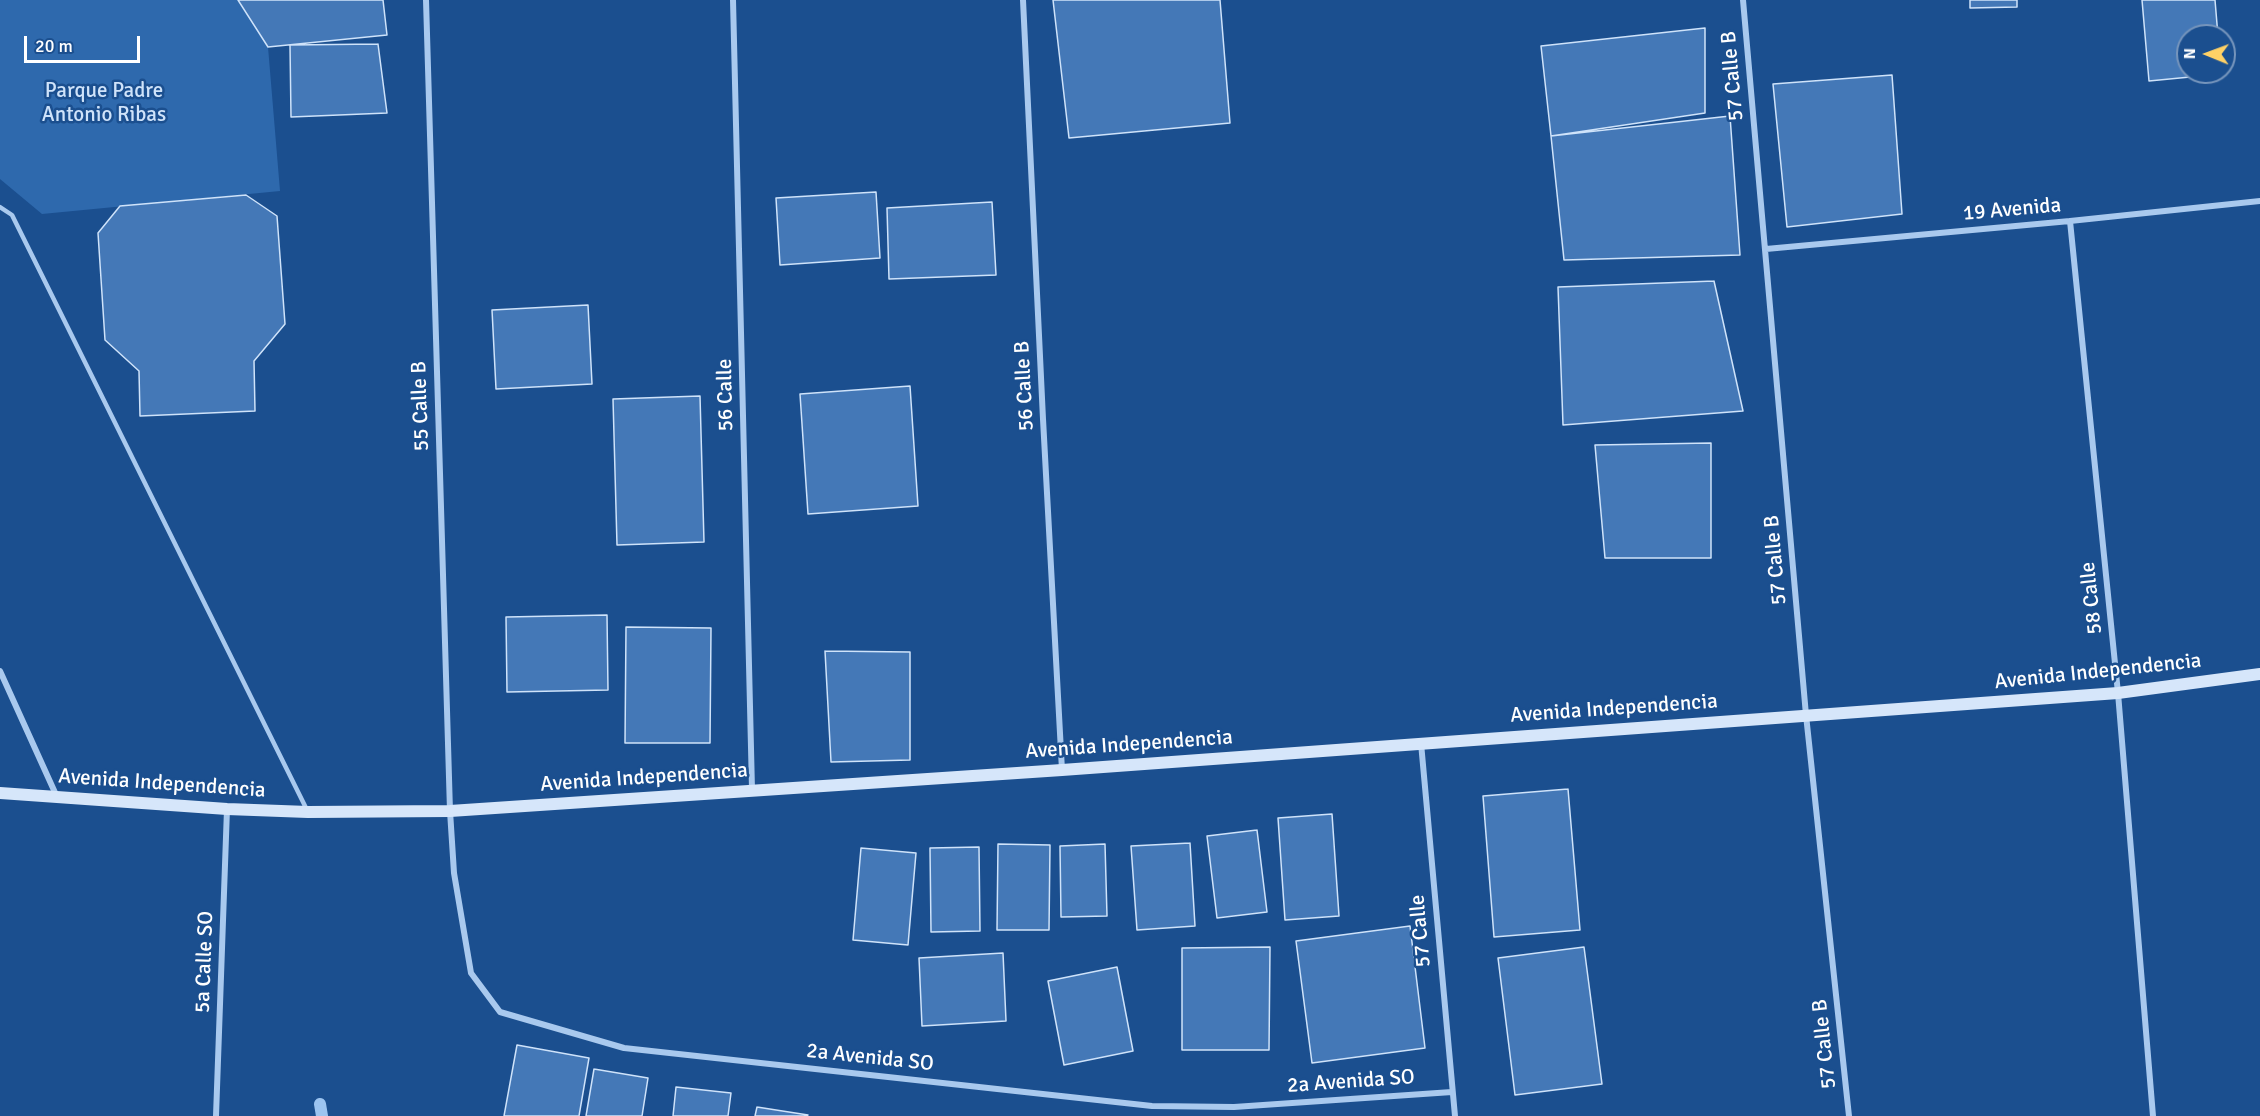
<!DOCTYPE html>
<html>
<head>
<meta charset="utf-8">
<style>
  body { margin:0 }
  #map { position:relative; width:2260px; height:1116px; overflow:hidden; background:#1b4f8f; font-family:Signika,sans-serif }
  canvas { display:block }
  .north { position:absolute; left:2176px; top:24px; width:60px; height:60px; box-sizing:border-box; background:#1b4f8f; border:2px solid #7695bc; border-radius:50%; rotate:271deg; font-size:16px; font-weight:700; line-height:24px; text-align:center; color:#fff }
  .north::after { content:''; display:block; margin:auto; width:21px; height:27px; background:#ffd166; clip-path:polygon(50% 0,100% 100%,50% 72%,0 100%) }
  .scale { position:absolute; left:24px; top:36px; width:116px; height:27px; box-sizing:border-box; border:3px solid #fff; border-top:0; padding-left:8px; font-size:18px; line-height:21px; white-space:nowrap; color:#fff; -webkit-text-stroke:4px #1b4f8f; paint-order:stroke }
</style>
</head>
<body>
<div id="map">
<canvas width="2260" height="1116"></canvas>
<div class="north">N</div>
<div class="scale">20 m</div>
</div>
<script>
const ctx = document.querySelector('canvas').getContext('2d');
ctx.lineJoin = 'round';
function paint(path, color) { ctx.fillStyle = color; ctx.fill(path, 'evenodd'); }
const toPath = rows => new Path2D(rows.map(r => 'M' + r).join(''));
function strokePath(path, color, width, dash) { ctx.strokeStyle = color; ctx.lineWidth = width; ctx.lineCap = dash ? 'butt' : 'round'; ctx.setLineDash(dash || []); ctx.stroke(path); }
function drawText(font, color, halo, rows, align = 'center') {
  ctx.font = font + ' Signika,sans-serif'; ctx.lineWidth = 5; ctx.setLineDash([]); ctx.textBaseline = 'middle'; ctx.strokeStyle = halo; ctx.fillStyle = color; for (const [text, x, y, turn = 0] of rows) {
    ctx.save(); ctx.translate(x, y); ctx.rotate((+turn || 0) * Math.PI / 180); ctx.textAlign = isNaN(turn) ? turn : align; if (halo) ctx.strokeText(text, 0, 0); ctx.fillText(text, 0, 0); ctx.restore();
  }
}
const green = toPath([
  [0,0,238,0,268,47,280,191,42,214,0,179]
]);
const stream = toPath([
  [320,1104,322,1116]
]);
const building = toPath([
  [238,0,383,0,387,35,268,47,238,0],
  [1053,0,1220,0,1230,123,1069,138,1053,0],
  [1970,0,2017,0,2017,7,1970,8,1970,0],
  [2142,0,2215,0,2218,36,2188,36,2188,72,2221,72,2221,74,2149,81,2142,0],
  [1705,28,1705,113,1551,136,1541,46,1705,28],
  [378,44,387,113,291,117,290,45,378,44],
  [1892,75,1902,214,1787,227,1773,84,1892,75],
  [1730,116,1740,255,1564,260,1551,136,1730,116],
  [876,192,880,258,780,265,776,198,876,192],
  [246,195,277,216,285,324,254,361,255,411,140,416,139,371,105,340,98,233,120,206,246,195],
  [992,202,996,275,889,279,887,208,992,202],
  [1714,281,1743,411,1563,425,1558,287,1714,281],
  [588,305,592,384,496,389,492,310,588,305],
  [910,386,918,506,808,514,800,394,910,386],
  [700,396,704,542,617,545,613,399,700,396],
  [1711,443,1711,558,1605,558,1595,445,1711,443],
  [607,615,608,690,507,692,506,617,607,615],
  [626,627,711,628,710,743,625,743,626,627],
  [825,651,910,652,910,760,831,762,825,651],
  [1568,789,1580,930,1494,937,1483,796,1568,789],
  [1332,814,1339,916,1285,920,1278,818,1332,814],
  [1257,830,1267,912,1217,918,1207,836,1257,830],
  [1190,843,1195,926,1137,930,1131,846,1190,843],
  [998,844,1050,845,1049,930,997,930,998,844],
  [1105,844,1107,916,1061,917,1060,846,1105,844],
  [979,847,980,931,931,932,930,848,979,847],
  [861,848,916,853,908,945,853,940,861,848],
  [1410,926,1425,1048,1312,1063,1296,941,1410,926],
  [1270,947,1269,1050,1182,1050,1182,948,1270,947],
  [1584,947,1602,1084,1515,1095,1498,958,1584,947],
  [1003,953,1006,1021,922,1026,919,958,1003,953],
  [1117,967,1133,1051,1064,1065,1048,981,1117,967],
  [517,1045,589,1058,579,1116,504,1116,517,1045],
  [594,1069,648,1078,642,1116,586,1116,594,1069],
  [676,1087,731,1093,728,1116,673,1116,676,1087],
  [757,1107,808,1115,807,1116,755,1116,757,1107]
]);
const lane = toPath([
  [0,207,12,215,307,810]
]);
const street = toPath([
  [426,0,450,811,454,873,471,973,500,1012,624,1048,1152,1106,1234,1107,1452,1092],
  [733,0,752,789],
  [1023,0,1043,419,1062,770],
  [1743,0,1806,715,1849,1116],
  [2070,221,2118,693,2153,1116],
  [1766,249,2070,221,2260,201],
  [0,671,57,797],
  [1421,743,1455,1116],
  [216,1116,227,809]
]);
const secondary = toPath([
  [0,793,227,809,308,812,450,811,1062,770,2118,693,2260,674]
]);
const streetNames = [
  ["57 Calle B",1733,76,-95],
  ["19 Avenida",2012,210,-5],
  ["56 Calle B",1025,386,-93],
  ["56 Calle",726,395,-91],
  ["55 Calle B",421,406,-92],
  ["57 Calle B",1776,560,-95],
  ["58 Calle",2092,598,-96],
  ["Avenida Independencia",2098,672,-6],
  ["Avenida Independencia",1614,709,-4],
  ["Avenida Independencia",1129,745,-4],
  ["Avenida Independencia",644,778,-4],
  ["Avenida Independencia",162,784,4],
  ["57 Calle",1421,931,-95],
  ["5a Calle SO",205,962,-88],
  ["57 Calle B",1825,1044,-96],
  ["2a Avenida SO",870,1058,6],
  ["2a Avenida SO",1351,1082,-4]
];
const parkNames = [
  ["Parque Padre",104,91],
  ["Antonio Ribas",104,115]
];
paint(green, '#2e69ad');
strokePath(stream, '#9cc4f0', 12);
paint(building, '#4478b7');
strokePath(building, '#cfe3fa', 1.5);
strokePath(lane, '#a9c9ee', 4.5);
strokePath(street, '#a9c9ee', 6);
strokePath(secondary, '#d6e6fa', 12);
drawText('21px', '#fff', '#1b4f8f', streetNames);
drawText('21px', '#cfe3fa', '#1b4f8f', parkNames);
</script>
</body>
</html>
